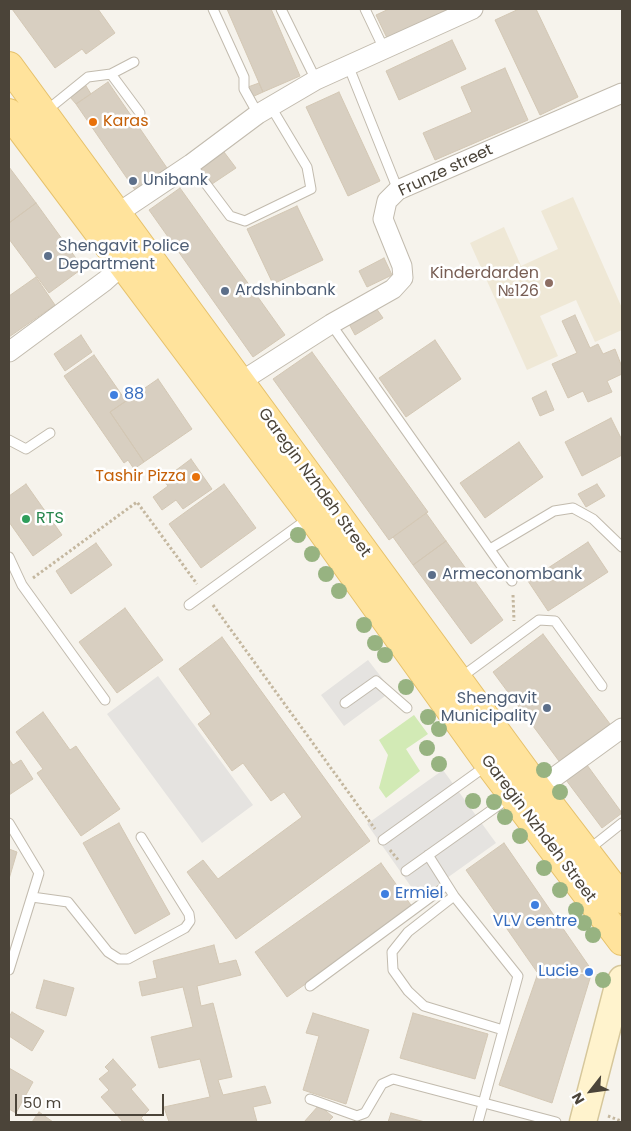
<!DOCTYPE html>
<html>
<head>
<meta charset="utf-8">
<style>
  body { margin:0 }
  #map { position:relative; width:631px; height:1131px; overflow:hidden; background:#f6f3ec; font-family:Poppins,sans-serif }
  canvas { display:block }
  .frame { position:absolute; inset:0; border:10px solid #4b4439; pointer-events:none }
  .north { position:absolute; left:566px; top:1066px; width:50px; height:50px; -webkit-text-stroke:4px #fff; paint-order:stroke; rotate:240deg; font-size:14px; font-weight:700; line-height:20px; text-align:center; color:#4b4439 }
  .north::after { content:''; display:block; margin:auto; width:18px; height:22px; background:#4b4439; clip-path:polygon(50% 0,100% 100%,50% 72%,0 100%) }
  .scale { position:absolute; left:15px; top:1094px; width:149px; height:22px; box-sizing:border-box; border:2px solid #4b4439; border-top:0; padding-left:6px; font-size:15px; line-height:18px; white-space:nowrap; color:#4b4439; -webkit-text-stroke:4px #fff; paint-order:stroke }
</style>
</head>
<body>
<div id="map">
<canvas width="631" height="1131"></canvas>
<div class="frame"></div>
<div class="north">N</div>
<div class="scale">50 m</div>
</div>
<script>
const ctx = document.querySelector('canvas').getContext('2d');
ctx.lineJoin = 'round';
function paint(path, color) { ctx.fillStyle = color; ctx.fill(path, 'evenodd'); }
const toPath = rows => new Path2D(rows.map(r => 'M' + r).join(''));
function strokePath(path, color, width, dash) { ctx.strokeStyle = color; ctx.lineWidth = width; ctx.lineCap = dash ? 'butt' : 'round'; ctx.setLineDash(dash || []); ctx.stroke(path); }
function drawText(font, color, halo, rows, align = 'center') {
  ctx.font = font + ' Poppins,sans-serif'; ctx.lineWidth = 5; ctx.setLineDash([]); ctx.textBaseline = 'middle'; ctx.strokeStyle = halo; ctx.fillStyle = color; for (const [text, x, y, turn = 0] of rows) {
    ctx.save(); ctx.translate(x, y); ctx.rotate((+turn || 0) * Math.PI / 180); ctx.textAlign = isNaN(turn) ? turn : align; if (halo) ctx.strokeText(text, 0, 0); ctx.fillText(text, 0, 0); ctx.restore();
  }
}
const education = toPath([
  [573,197,622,308,622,330,595,342,576,300,540,316,558,356,527,370,470,243,504,227,521,266,558,249,541,211]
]);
const green = toPath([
  [414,715,428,734,406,749,420,771,386,798,379,788,388,755,379,740]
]);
const parking = toPath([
  [368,660,392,691,344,726,321,695],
  [158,676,253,805,202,843,107,714],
  [443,770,496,843,419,898,367,824]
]);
const building = toPath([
  [12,9,98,9,115,33,86,54,82,49,55,68,12,9],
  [227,9,271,9,300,76,263,92,227,9],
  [389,9,448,9,387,38,376,15,389,9],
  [519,9,536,9,578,97,540,115,495,20,519,9],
  [452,40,466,69,399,100,386,71,452,40],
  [505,68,528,120,435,160,423,133,472,112,461,87,505,68],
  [108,82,167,168,135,190,76,104,108,82],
  [259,83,263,92,252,97,248,87,259,83],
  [86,86,91,94,76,104,70,97,86,86],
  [339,92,380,181,348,196,306,107,339,92],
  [224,152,236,168,212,184,201,168,224,152],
  [9,167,36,203,9,223,9,167],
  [180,188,285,335,253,357,149,210,180,188],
  [36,203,83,268,49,293,9,239,9,223,36,203],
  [297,206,323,260,273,284,247,229,297,206],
  [384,258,392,275,367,287,359,271,384,258],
  [36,277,55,305,9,337,9,296,36,277],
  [376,308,383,318,355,335,349,324,376,308],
  [575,315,590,348,598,344,603,354,615,349,622,367,622,374,607,381,612,392,588,402,583,391,568,398,552,364,577,353,562,321,575,315],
  [81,335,92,352,65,371,54,354,81,335],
  [435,340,461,379,406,417,379,378,435,340],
  [312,352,428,512,389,540,273,379,312,352],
  [94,355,126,401,110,412,144,462,134,469,128,460,124,463,64,376,94,355],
  [158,379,192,429,144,462,110,412,158,379],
  [546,391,554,410,540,416,532,398,546,391],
  [611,418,622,440,622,455,582,476,565,442,611,418],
  [519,442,543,477,485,518,460,483,519,442],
  [191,459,212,489,183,509,176,500,162,510,153,497,168,486,163,480,191,459],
  [26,484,62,535,33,556,9,522,9,496,26,484],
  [224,484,256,528,201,568,169,524,224,484],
  [597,484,605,496,586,507,578,494,597,484],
  [426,513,446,541,413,565,393,537,426,513],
  [446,541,503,620,471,644,413,565,446,541],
  [588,542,608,572,548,611,528,581,588,542],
  [96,543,112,565,71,594,56,571,96,543],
  [125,608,163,660,117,693,79,642,125,608],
  [543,634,610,724,559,761,493,672,543,634],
  [222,637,370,841,236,939,187,872,203,860,218,879,302,817,284,792,271,801,243,763,232,771,198,724,211,714,179,669,222,637],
  [43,712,70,750,76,746,120,809,81,836,37,773,43,769,16,732,43,712],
  [9,759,13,765,21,760,33,779,9,795,9,759],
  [587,765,622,813,602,828,566,780,587,765],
  [119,823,170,914,135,934,83,843,119,823],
  [504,843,593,972,537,972,466,870,504,843],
  [9,849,17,852,9,879,9,849],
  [381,863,413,908,287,997,255,952,381,863],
  [214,945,219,964,236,960,241,975,197,986,201,1006,213,1003,232,1077,218,1080,223,1095,265,1086,271,1103,253,1107,257,1122,169,1122,164,1107,210,1097,200,1059,159,1068,151,1037,193,1027,183,987,142,996,139,982,157,978,153,961,214,945],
  [538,973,591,975,552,1103,499,1085,538,973],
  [44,980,74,988,66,1016,36,1008,44,980],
  [12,1012,44,1031,32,1051,9,1036,9,1017,12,1012],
  [313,1013,369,1030,346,1104,303,1090,319,1036,306,1033,313,1013],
  [413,1013,488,1034,475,1079,400,1058,413,1013],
  [113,1059,136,1085,131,1089,149,1110,141,1118,145,1122,123,1122,101,1097,109,1090,99,1079,109,1071,105,1067,113,1059],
  [9,1068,33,1082,16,1113,9,1109,9,1068],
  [319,1105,333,1117,328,1122,304,1122,319,1105],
  [39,1112,53,1122,32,1122,39,1112],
  [391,1113,425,1122,388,1122,391,1113]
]);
const path = toPath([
  [33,578,137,502,197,584],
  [513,595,514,621],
  [213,605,375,829],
  [390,850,399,861],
  [608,1116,621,1121]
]);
const lane = toPath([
  [213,9,244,77,244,89,258,114],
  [281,9,316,80],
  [365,9,384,49],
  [348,65,398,190],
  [111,74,140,113],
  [46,111,88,77,111,74,134,62],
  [191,164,230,216,245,221,311,189,307,167,271,107],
  [331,324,512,581],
  [9,440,26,449,50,433],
  [490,549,554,511,573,508,593,519,622,547],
  [9,557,22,585,105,700],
  [189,605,309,518],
  [460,678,539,620,555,621,602,686],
  [345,703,376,681,407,708],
  [9,823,39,873,9,970],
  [383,840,486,766],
  [588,850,622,823],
  [428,855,454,896,408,932,392,952,393,970,408,991,424,1006,503,1030],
  [406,871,510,797],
  [454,896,518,976,478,1122],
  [32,897,68,902,108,952,119,959,128,959,185,928,190,921,189,914,141,837],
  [310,986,447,885],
  [310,1099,357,1116,365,1113,382,1084,393,1079,556,1122]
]);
const street = toPath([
  [118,213,191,164,258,114,316,80,473,9],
  [9,352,105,281,124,264],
  [240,382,331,324,393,289,403,278,402,266,383,219,387,201,398,190,622,93],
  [538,789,622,728]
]);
const secondary = toPath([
  [583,1122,618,986,622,979]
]);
const primary = toPath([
  [9,66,538,789,622,899],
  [9,113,312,517,489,764,622,941]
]);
const trees = [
  [298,535],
  [312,554],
  [326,574],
  [339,591],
  [364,625],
  [375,643],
  [385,655],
  [406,687],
  [428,717],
  [439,729],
  [427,748],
  [439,764],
  [544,770],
  [560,792],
  [473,801],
  [494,802],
  [505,817],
  [520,836],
  [544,868],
  [560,890],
  [576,910],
  [584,923],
  [593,935],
  [603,980]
];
const markers = [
  [93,122,5,"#e8710a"],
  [133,181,5,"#5c6f8a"],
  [48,256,5,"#5c6f8a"],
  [549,283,5,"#8d6e63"],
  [225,291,5,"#5c6f8a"],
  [114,395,5,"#3f7fe0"],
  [196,477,5,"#e8710a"],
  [26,519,5,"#2e9e5b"],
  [432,575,5,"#5c6f8a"],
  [547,708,5,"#5c6f8a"],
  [385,894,5,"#3f7fe0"],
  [535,905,5,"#3f7fe0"],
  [589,972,5,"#3f7fe0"]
];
const foodNames = [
  ["Karas",103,122],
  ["Tashir Pizza",186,477,"right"]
];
const streetNames = [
  ["Frunze street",446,171,-25],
  ["Garegin Nzhdeh Street",314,483,54],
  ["Garegin Nzhdeh Street",538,829,53]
];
const serviceNames = [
  ["Unibank",143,181],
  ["Shengavit Police",58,247],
  ["Department",58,265],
  ["Ardshinbank",235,291],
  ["Armeconombank",442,575],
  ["Shengavit",537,699,"right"],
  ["Municipality",537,717,"right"]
];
const educationNames = [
  ["Kinderdarden",539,274],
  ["№126",539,292]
];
const shopNames = [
  ["88",124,395],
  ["Ermiel",395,894],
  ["VLV centre",535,922,"center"],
  ["Lucie",579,972,"right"]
];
const leisureNames = [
  ["RTS",36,519]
];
paint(education, '#efe8d6');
paint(green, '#d2eab5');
paint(parking, '#e5e3e0');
paint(building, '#d8cfc1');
strokePath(building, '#d3c7b4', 1);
strokePath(lane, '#c2bbae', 11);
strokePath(street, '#c2bbae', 21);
strokePath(secondary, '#d6c79b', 29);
strokePath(primary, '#e6c16a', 30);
strokePath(path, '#c4b79f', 3, [2.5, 2.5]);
strokePath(lane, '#fff', 9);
strokePath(street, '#fff', 19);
strokePath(secondary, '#fff3cd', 26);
strokePath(primary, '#ffe39c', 28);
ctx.fillStyle = '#97b381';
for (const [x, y] of trees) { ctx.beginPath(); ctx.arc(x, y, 8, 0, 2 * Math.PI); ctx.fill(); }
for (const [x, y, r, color] of markers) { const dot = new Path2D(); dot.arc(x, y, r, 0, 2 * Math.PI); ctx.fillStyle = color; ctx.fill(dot); strokePath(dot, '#fff', 2); }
drawText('16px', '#c56008', '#fff', foodNames, 'left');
drawText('16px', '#4b4439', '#fff', streetNames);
drawText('16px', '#4e5e75', '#fff', serviceNames, 'left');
drawText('16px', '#785e54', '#fff', educationNames, 'right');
drawText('16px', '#366cbe', '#fff', shopNames, 'left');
drawText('16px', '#27864d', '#fff', leisureNames, 'left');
</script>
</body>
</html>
